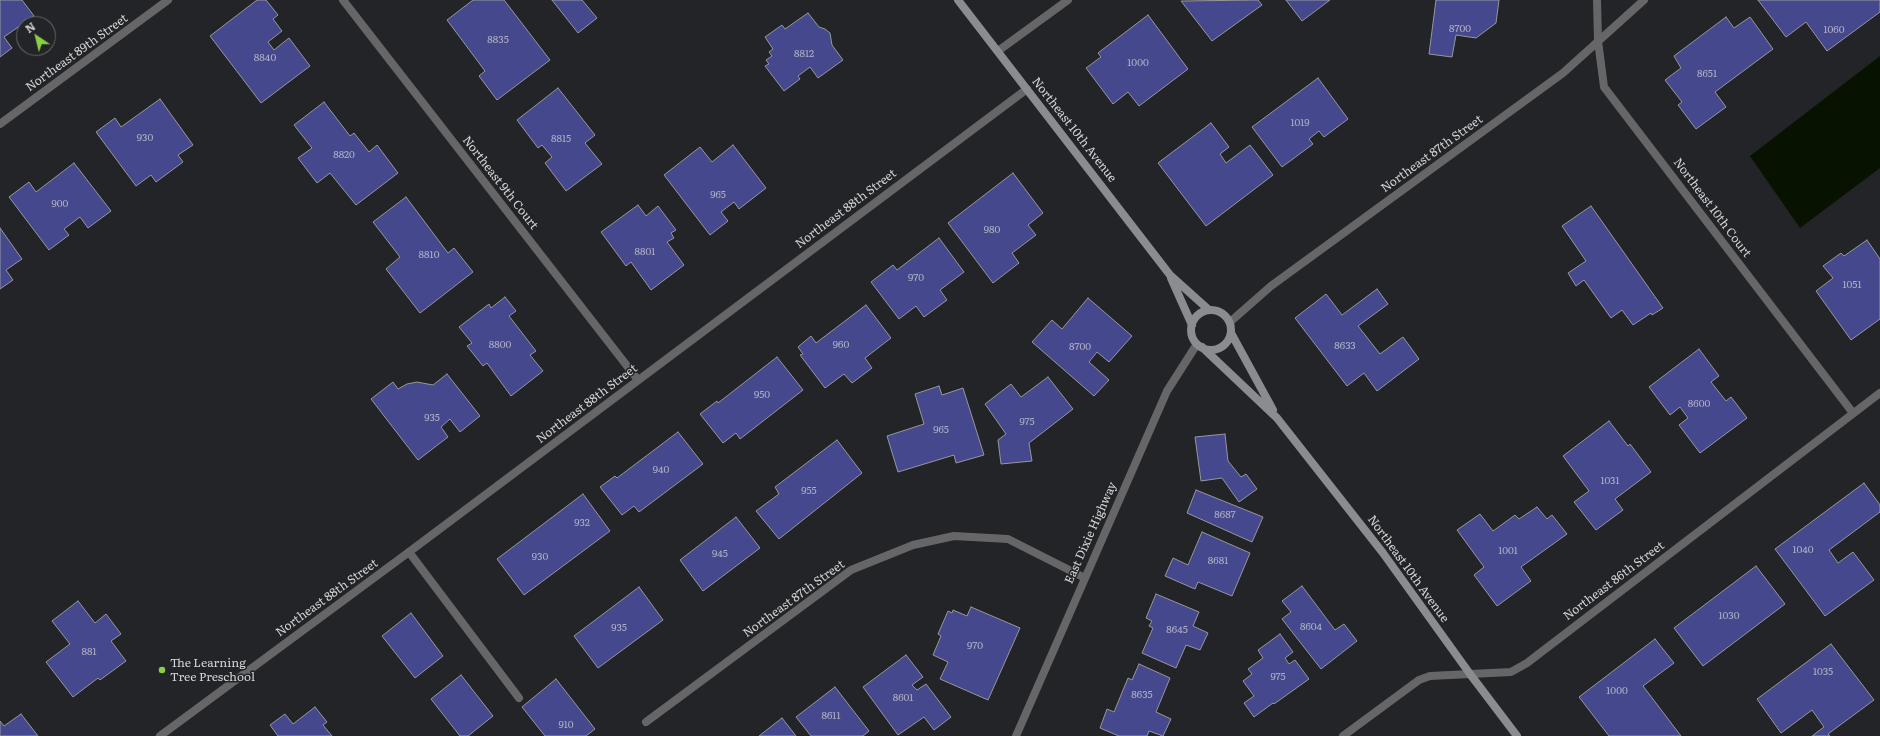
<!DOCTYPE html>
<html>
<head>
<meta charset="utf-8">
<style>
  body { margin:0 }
  #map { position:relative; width:1880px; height:736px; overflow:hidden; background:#232427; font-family:Literata,serif }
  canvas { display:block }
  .north { position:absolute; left:16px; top:16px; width:40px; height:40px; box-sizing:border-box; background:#232427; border:1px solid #696a6d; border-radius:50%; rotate:325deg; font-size:11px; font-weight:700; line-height:16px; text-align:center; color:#d2d3d5 }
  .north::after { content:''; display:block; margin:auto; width:14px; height:18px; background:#8cce45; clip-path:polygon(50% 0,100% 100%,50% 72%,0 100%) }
</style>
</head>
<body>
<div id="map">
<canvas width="1880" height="736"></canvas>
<div class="north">N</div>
</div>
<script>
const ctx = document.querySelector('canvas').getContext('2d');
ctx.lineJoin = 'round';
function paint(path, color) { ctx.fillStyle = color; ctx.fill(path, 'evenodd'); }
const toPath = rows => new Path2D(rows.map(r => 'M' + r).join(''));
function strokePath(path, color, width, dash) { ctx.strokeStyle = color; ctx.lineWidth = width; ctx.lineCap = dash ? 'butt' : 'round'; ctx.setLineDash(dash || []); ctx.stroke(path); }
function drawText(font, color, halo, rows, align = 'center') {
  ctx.font = font + ' Literata,serif'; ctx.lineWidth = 3; ctx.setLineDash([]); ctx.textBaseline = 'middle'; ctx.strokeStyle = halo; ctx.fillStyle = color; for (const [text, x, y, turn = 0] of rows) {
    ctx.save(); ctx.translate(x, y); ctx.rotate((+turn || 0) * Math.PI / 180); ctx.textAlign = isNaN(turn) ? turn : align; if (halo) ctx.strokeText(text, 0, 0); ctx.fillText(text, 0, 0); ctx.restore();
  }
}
const water = toPath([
  [1880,56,1880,168,1800,228,1750,156]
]);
const building = toPath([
  [0,0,22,0,34,16,4,37,12,48,0,57,0,0],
  [257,0,266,0,278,15,273,19,282,31,268,42,274,50,289,38,310,66,261,103,210,36,257,0],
  [473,0,504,0,550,60,497,100,479,76,485,71,447,20,473,0],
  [552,0,582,0,597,18,578,33,552,0],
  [1258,0,1262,5,1212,41,1181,1,1258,0],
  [1286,0,1330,0,1302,21,1286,0],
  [1436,0,1499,0,1496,23,1476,38,1456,35,1452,57,1429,54,1436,0],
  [1758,0,1880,0,1880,12,1827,51,1806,22,1786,37,1758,0],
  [808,13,819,27,825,29,830,33,832,45,843,60,818,78,810,67,798,76,800,79,784,91,765,66,769,64,766,60,772,56,769,52,773,49,765,37,782,25,785,29,808,13],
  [1148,15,1188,69,1139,106,1128,92,1113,104,1086,68,1101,57,1098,53,1148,15],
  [1726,17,1734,28,1750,17,1773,49,1715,92,1726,107,1696,129,1678,105,1682,102,1665,80,1681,68,1674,56,1726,17],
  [1318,78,1348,119,1324,137,1319,131,1309,139,1313,144,1282,167,1252,127,1318,78],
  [558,88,595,135,585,143,602,164,566,191,545,163,552,157,542,145,538,148,517,120,558,88],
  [160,99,193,145,178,155,183,162,156,182,151,175,136,186,96,132,115,118,121,127,160,99],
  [324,102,350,136,354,133,369,152,377,145,398,173,356,205,330,173,317,183,298,158,312,148,294,125,324,102],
  [1211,123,1229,147,1220,154,1226,163,1250,145,1273,175,1206,226,1158,163,1211,123],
  [733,145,766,188,739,209,734,202,721,212,728,221,710,235,664,175,700,147,712,162,733,145],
  [74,163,111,211,88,228,80,217,64,229,69,235,49,250,9,197,29,182,36,192,74,163],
  [1013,173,1043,213,1028,225,1036,235,1012,253,1019,263,993,283,948,223,1013,173],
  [406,197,448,253,454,248,473,272,420,313,386,269,400,257,373,222,406,197],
  [638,205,646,216,658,206,676,230,671,233,674,238,667,242,684,265,651,290,631,262,626,266,601,232,638,205],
  [1591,206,1663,308,1652,315,1651,313,1633,325,1622,310,1611,318,1584,280,1576,286,1568,273,1586,261,1562,226,1591,206],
  [0,228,22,259,6,270,13,280,0,289,0,228],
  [939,238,964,272,940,290,947,300,924,317,916,306,899,319,871,282,893,265,897,270,939,238],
  [1867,240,1880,259,1880,319,1851,340,1816,291,1833,278,1823,266,1841,253,1844,256,1867,240],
  [1377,289,1388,304,1358,326,1380,354,1403,337,1419,359,1377,391,1364,373,1347,386,1295,318,1326,294,1342,315,1377,289],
  [505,297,516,311,509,316,536,351,530,355,543,371,511,396,487,363,483,366,467,346,472,343,459,327,489,304,491,308,505,297],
  [1088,298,1132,336,1109,362,1097,352,1089,362,1109,380,1094,396,1032,342,1052,320,1062,329,1088,298],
  [866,305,891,338,865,358,872,368,852,383,844,374,825,388,800,355,803,354,798,347,811,336,816,343,866,305],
  [1699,349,1719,376,1711,382,1726,401,1731,397,1747,418,1700,453,1679,425,1688,418,1680,407,1670,415,1649,387,1699,349],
  [777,357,803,390,740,439,736,433,723,443,700,414,717,401,718,403,777,357],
  [447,374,480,416,460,432,450,419,441,427,448,437,418,460,371,399,393,382,398,389,407,384,417,382,433,385,447,374],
  [1048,377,1073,409,1029,443,1032,461,1001,464,998,440,1006,434,985,404,1011,384,1021,397,1048,377],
  [939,386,942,395,963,388,984,455,956,463,954,455,898,472,887,436,924,424,915,394,939,386],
  [1609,421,1628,446,1630,444,1651,472,1615,499,1623,510,1596,530,1574,502,1589,491,1563,456,1609,421],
  [678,432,703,464,639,512,634,506,622,515,600,487,615,476,617,478,678,432],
  [1225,434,1228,461,1241,477,1246,474,1257,489,1239,502,1222,478,1201,481,1195,437,1225,434],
  [837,440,862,473,779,539,756,511,779,494,775,487,837,440],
  [1864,483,1880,505,1880,512,1829,550,1838,563,1853,552,1874,580,1825,616,1775,549,1864,483],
  [1196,490,1263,517,1252,542,1187,513,1196,490],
  [583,494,610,531,524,595,497,559,583,494],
  [1537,507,1547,519,1552,515,1567,534,1521,567,1531,581,1497,606,1474,575,1484,567,1457,530,1480,514,1493,531,1515,515,1519,519,1537,507],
  [736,517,760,548,703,591,680,560,736,517],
  [1202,532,1250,553,1232,596,1198,582,1195,589,1165,576,1173,558,1188,565,1202,532],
  [1756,566,1785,604,1703,666,1674,628,1756,566],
  [1302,586,1335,630,1344,624,1357,641,1321,669,1282,619,1291,612,1282,601,1302,586],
  [639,587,663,620,598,668,574,636,639,587],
  [1156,594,1199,612,1193,626,1208,633,1200,650,1186,645,1176,668,1142,653,1153,628,1149,626,1152,621,1146,618,1156,594],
  [78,601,95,623,106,614,121,634,111,641,126,661,100,680,98,678,73,697,46,662,70,644,52,621,78,601],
  [971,607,1020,628,988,700,940,679,948,662,933,655,941,636,938,634,948,611,952,613,953,610,967,616,971,607],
  [411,613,443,656,415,678,382,636,411,613],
  [1280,634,1293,652,1285,658,1289,664,1295,660,1309,679,1274,704,1273,703,1254,717,1244,703,1254,696,1243,681,1252,674,1248,669,1263,658,1258,650,1280,634],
  [1655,639,1674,663,1643,686,1681,736,1609,736,1579,697,1655,639],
  [1831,644,1874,700,1828,734,1830,736,1812,736,1824,727,1812,710,1781,733,1757,699,1831,644],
  [906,655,923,677,912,685,917,690,926,684,951,717,934,730,924,717,898,735,863,687,906,655],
  [1139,664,1170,678,1156,712,1171,719,1163,736,1149,731,1147,736,1119,736,1100,728,1107,709,1114,712,1128,678,1132,680,1139,664],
  [461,675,493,716,468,736,460,736,431,699,461,675],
  [556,679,595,729,586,736,545,736,522,707,556,679],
  [835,687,869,731,863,736,811,736,796,717,835,687],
  [315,707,327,722,323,725,332,736,278,736,270,725,285,714,293,724,315,707],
  [21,714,38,736,0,736,0,721,4,726,21,714],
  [782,718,796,736,759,736,782,718]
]);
const lane = toPath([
  [409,552,519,698]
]);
const street = toPath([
  [343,0,638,380],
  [1597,0,1598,41,1604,87,1853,413],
  [998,51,1068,0],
  [0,124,168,0],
  [1230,322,1271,286,1563,73,1644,0],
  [646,722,851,570,913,545,954,536,1008,539,1085,578],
  [160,736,409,552,1027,89],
  [1016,736,1167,391,1197,344],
  [1343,736,1419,680,1430,676,1511,672,1527,663,1880,393]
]);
const secondary = toPath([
  [958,0,1170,275,1209,310],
  [1171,278,1192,325],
  '1191 330a20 20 0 1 1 40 0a20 20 0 1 1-40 0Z',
  [1231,333,1273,410],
  [1202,347,1277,418,1383,553,1470,674,1517,736]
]);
const markers = [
  [162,670,4,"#8cce45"]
];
const numberNames = [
  ["8700",1460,29],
  ["1060",1834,30],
  ["8835",498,40],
  ["8812",804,54],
  ["8840",265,58],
  ["1000",1138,63],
  ["8651",1707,74],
  ["1019",1300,123],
  ["930",145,138],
  ["8815",561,139],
  ["8820",344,155],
  ["965",718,195],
  ["900",60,204],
  ["980",992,230],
  ["8801",645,252],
  ["8810",429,255],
  ["970",916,278],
  ["1051",1852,285],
  ["8800",500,345],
  ["960",841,345],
  ["8633",1345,346],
  ["8700",1080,347],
  ["950",762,395],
  ["8600",1699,404],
  ["935",432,418],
  ["975",1027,422],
  ["965",941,430],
  ["940",661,470],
  ["1031",1610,481],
  ["955",809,491],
  ["8687",1225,515],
  ["932",582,523],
  ["1040",1803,550],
  ["1001",1508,551],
  ["945",720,554],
  ["930",540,557],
  ["8681",1218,561],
  ["1030",1729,616],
  ["8604",1311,627],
  ["935",619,628],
  ["8645",1177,630],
  ["970",975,646],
  ["881",89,652],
  ["1035",1823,672],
  ["975",1278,677],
  ["1000",1617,691],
  ["8635",1142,695],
  ["8601",903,698],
  ["8611",831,716],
  ["910",566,725]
];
const streetNames = [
  ["Northeast 89th Street",77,53,-36],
  ["Northeast 10th Avenue",1074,130,52],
  ["Northeast 87th Street",1432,154,-36],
  ["Northeast 9th Court",500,183,52],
  ["Northeast 10th Court",1712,208,53],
  ["Northeast 88th Street",846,209,-37],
  ["Northeast 88th Street",587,404,-37],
  ["East Dixie Highway",1091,533,-66],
  ["Northeast 10th Avenue",1408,569,54],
  ["Northeast 86th Street",1614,581,-37],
  ["Northeast 88th Street",327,598,-36],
  ["Northeast 87th Street",794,599,-36]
];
const poiNames = [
  ["The Learning",170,663],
  ["Tree Preschool",170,677]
];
paint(water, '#071200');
paint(building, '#46488e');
strokePath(building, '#97979b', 1);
strokePath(lane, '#666668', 8);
strokePath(street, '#666668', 8);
strokePath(secondary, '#8b8c8f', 8);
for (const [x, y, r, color] of markers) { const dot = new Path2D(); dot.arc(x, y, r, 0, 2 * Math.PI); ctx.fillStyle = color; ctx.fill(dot); strokePath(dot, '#232427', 1.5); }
drawText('10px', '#afb0c3', null, numberNames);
drawText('12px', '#d2d3d5', '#232427', streetNames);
drawText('12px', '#d2d3d5', '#232427', poiNames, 'left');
</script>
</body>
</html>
